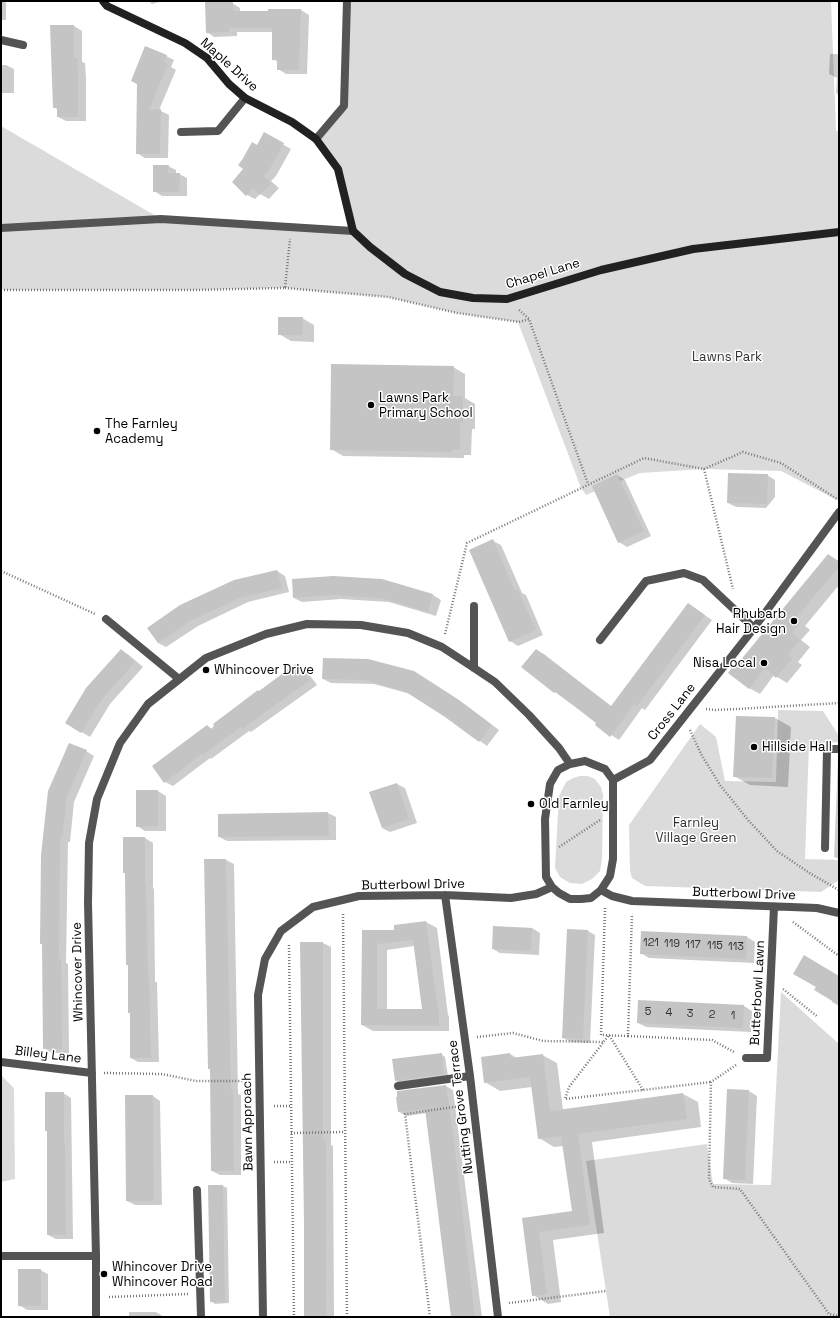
<!DOCTYPE html>
<html>
<head>
<meta charset="utf-8">
<style>
  body { margin:0 }
  #map { position:relative; width:840px; height:1318px; overflow:hidden; background:#fff; font-family:"Space Grotesk",sans-serif }
  canvas { display:block }
  .frame { position:absolute; inset:0; border:2px solid #000; pointer-events:none }
</style>
</head>
<body>
<div id="map">
<canvas width="840" height="1318"></canvas>
<div class="frame"></div>
</div>
<script>
const ctx = document.querySelector('canvas').getContext('2d');
ctx.lineJoin = 'round';
function paint(path, color) { ctx.fillStyle = color; ctx.fill(path, 'evenodd'); }
const toPath = rows => new Path2D(rows.map(r => 'M' + r).join(''));
function strokePath(path, color, width, dash) { ctx.strokeStyle = color; ctx.lineWidth = width; ctx.lineCap = dash ? 'butt' : 'round'; ctx.setLineDash(dash || []); ctx.stroke(path); }
function drawText(font, color, halo, rows, align = 'center') {
  ctx.font = font + ' "Space Grotesk",sans-serif'; ctx.lineWidth = 3; ctx.setLineDash([]); ctx.textBaseline = 'middle'; ctx.strokeStyle = halo; ctx.fillStyle = color; for (const [text, x, y, turn = 0] of rows) {
    ctx.save(); ctx.translate(x, y); ctx.rotate((+turn || 0) * Math.PI / 180); ctx.textAlign = isNaN(turn) ? turn : align; if (halo) ctx.strokeText(text, 0, 0); ctx.fillText(text, 0, 0); ctx.restore();
  }
}
const green = toPath([
  [347,1,831,1,836,131,839,131,839,501,781,471,704,469,640,473,586,495,581,488,518,322,457,313,388,297,285,288,194,290,1,290,1,126,161,219,353,231,338,169,316,139,344,106],
  [778,710,823,711,839,736,839,742,809,744,805,859,839,860,839,880,821,892,645,886,632,878,630,871,629,825,700,724,716,737,725,781,776,782],
  [580,776,588,776,595,779,601,787,603,795,602,859,600,871,592,879,582,884,570,883,560,877,555,868,559,796,566,782,573,778],
  [781,992,839,1044,839,1317,610,1317,586,1161,707,1144,713,1184,771,1185],
  [1,1075,14,1088,15,1179,1,1182]
]);
const shadow = toPath([
  [1,1,6,1,6,20,1,20],
  [148,1,162,1,152,4],
  [232,3,240,8,240,12,301,10,309,15,307,74,286,74,278,69,278,62,273,59,273,32,237,32,237,36,214,37,207,32],
  [74,26,82,31,82,62,85,63,86,78,86,121,66,121,58,117,58,110,54,107],
  [839,26,839,95,836,93,837,78,829,74,830,54,838,54],
  [166,56,174,60,171,67,176,70,159,110,169,115,168,158,145,158,137,153,138,84],
  [1,65,6,65,14,69,14,93,1,93],
  [265,134,291,149,276,176,271,181,279,188,269,199,260,194,255,199,247,195,245,169],
  [168,166,176,170,176,174,179,174,187,178,187,196,162,196,154,191],
  [302,318,314,325,314,342,291,341,279,334],
  [453,367,465,374,465,398,475,404,475,429,472,429,471,455,464,455,464,458,343,456,331,449],
  [617,475,625,480,651,536,627,547,619,542],
  [767,475,775,480,775,497,766,508,736,507,728,503],
  [493,541,501,545,522,593,526,595,543,635,518,646,510,641],
  [829,555,839,561,839,585,805,626,810,630,801,640,810,647,798,662,802,665,787,683,774,675,760,694,749,688,739,663],
  [277,571,285,576,289,592,248,602,198,626,166,647,158,643,149,628],
  [382,580,433,595,441,600,436,616,389,602,341,599,302,602,294,598],
  [688,604,712,620,645,710,642,708,619,740,596,725,597,723,536,650,544,654,612,707],
  [121,650,129,655,143,667,110,704,90,737,66,723],
  [297,664,305,669,317,685,251,732,249,731,211,759,210,758,173,786,165,782,207,726,212,729],
  [423,677,467,706,499,730,487,746,446,716,414,695,374,684,331,683,323,679],
  [775,718,791,727,788,787,750,785,734,776],
  [86,751,94,756,74,802,70,842,68,842,66,963,68,964,69,1053,52,1053,44,1048,43,945,41,944,42,855],
  [838,759,839,759,839,859,834,857],
  [397,784,405,788,417,823,390,832,382,828],
  [158,791,166,796,166,831,145,831,137,826],
  [328,813,336,817,336,840,227,841,219,837],
  [145,838,153,843,153,888,154,889,155,982,157,982,159,1062,138,1062,131,1058,129,965,127,964,126,874,124,873],
  [205,860,226,860,234,864,238,1094,241,1095,241,1175,220,1175,212,1171,211,1069],
  [426,922,437,928,448,1015,449,1016,449,1031,373,1031,362,1025,363,931,395,931],
  [414,946,423,1010,387,1010,387,950],
  [494,927,532,928,540,933,539,955,500,953,493,949],
  [588,931,595,935,590,1043,571,1042,563,1038],
  [747,937,755,942,754,963,649,958,641,953],
  [323,943,331,947,331,1145,333,1146,334,1317,305,1317],
  [839,981,839,1006,832,1002],
  [744,1006,752,1011,751,1032,646,1027,638,1023],
  [441,1054,445,1057,448,1076,400,1083,396,1081],
  [510,1054,517,1058,542,1055,557,1063,563,1110,683,1094,698,1102,701,1127,592,1142,604,1233,553,1240,561,1302,548,1304,533,1295,523,1219,573,1212,564,1146,554,1147,539,1138,532,1087,500,1091,485,1082],
  [446,1086,453,1090,482,1317,452,1317,427,1113,407,1116,399,1112],
  [749,1091,757,1096,753,1184,732,1183,724,1178],
  [63,1093,71,1098,73,1239,56,1239,48,1235,48,1131,46,1130],
  [153,1096,160,1101,162,1205,135,1205,127,1201],
  [223,1186,227,1188,229,1303,215,1304,211,1301],
  [40,1270,48,1274,48,1310,27,1310,19,1305],
  [129,1312,156,1312,164,1317,129,1317]
]);
const building = toPath([
  [205,2,233,2,233,11,268,11,268,9,301,9,299,70,277,70,277,60,272,60,272,28,229,28,229,32,206,33],
  [50,25,74,25,74,58,77,58,78,73,78,117,57,117,57,108,53,108],
  [145,46,167,55,164,62,168,64,149,110,161,109,160,154,136,154,137,84,131,81],
  [264,132,284,143,268,172,264,176,271,183,260,195,253,188,246,196,232,182,243,169,238,165,242,160,252,142,257,145],
  [153,165,169,165,168,173,180,173,179,192,153,192],
  [278,317,303,317,302,335,278,335],
  [331,364,454,366,453,396,463,396,463,423,460,423,460,449,452,449,452,452,330,450],
  [728,473,768,474,767,504,727,503],
  [617,474,644,531,618,543,592,486],
  [493,539,515,591,518,590,536,630,509,642,469,550],
  [828,554,839,563,839,567,795,619,800,623,792,633,800,640,788,655,792,659,776,678,765,668,749,689,728,673,737,661,739,662],
  [277,570,282,588,240,598,190,621,158,643,147,628,180,605,234,580],
  [333,576,382,579,433,594,428,612,380,598,333,595,293,598,292,579],
  [688,603,705,615,637,706,634,704,610,737,595,725,596,723,574,706,555,692,554,693,521,667,536,649,611,706],
  [121,649,135,662,102,699,81,733,65,723,86,688],
  [323,658,368,659,414,671,459,700,492,725,479,742,445,717,406,692,365,680,322,679],
  [297,663,310,680,242,729,241,727,203,755,202,754,164,783,152,766,207,725,211,729,214,726,213,724,258,690,259,691],
  [736,716,775,717,772,778,733,777],
  [69,743,87,750,67,797,62,838,60,838,59,959,61,959,62,1049,43,1049,42,944,40,944,41,855,48,791],
  [397,783,409,819,382,828,369,792],
  [136,790,158,790,158,826,136,827],
  [328,812,329,836,218,837,218,814],
  [123,837,145,837,145,883,146,883,148,977,149,977,151,1058,130,1058,130,1013,128,1013,128,965,126,965,125,873,123,873],
  [204,859,226,859,231,1090,233,1090,234,1171,211,1171,210,1069,208,1069],
  [426,921,438,1009,439,1009,439,1026,361,1025,362,930,394,930,394,925],
  [413,940,422,1009,377,1009,377,944],
  [493,926,532,928,531,951,492,949],
  [567,929,588,930,583,1039,562,1038],
  [641,931,747,936,746,959,640,954],
  [300,942,323,942,323,1141,326,1141,326,1317,304,1317,304,1223],
  [804,955,839,976,839,1005,814,990,816,987,793,974],
  [638,1000,744,1005,743,1028,637,1023],
  [442,1053,444,1074,395,1081,392,1059],
  [510,1053,511,1058,543,1054,550,1111,683,1093,687,1119,578,1134,590,1225,539,1232,547,1294,532,1296,522,1218,572,1211,561,1136,538,1139,530,1077,484,1083,481,1057],
  [446,1085,452,1125,475,1317,451,1317,425,1109,398,1112,396,1097,397,1097,397,1091],
  [727,1089,749,1090,745,1180,723,1179],
  [45,1092,64,1092,64,1143,65,1143,66,1235,47,1235,47,1131,45,1131],
  [125,1095,153,1095,154,1201,126,1201],
  [208,1185,223,1185,225,1302,210,1302],
  [18,1269,41,1269,41,1306,18,1306]
]);
const path = toPath([
  [285,288,388,297,457,313,519,322,529,319],
  [1,290,194,290,285,288,290,239],
  [519,310,529,319,588,484],
  [704,469,733,589],
  [1,571,95,614],
  [445,634,467,543,644,458,704,469,743,452,781,463,837,499],
  [706,709,715,710,737,709,839,703],
  [690,730,701,754,720,785,748,820,777,851,811,874,839,890],
  [559,847,600,820],
  [605,908,601,1035,628,1036,632,914],
  [343,914,347,1317],
  [793,922,839,956],
  [289,945,294,1317],
  [783,989,818,1017],
  [628,1036,712,1040,734,1052],
  [477,1037,513,1033,543,1041,604,1042],
  [736,1065,711,1082,709,1179,713,1187,740,1189,829,1314,839,1316],
  [104,1073,162,1074,196,1081,247,1081],
  [643,1090,609,1035,569,1087,565,1099,643,1090,711,1082],
  [274,1106,291,1106],
  [291,1133,345,1132],
  [274,1162,292,1162],
  [109,1297,188,1294],
  [509,1303,606,1291],
  [430,1317,405,1114,461,1106]
]);
const lane = toPath([
  [1,228,161,219,353,231],
  [106,619,179,679],
  [825,848,827,749,839,749],
  [398,1086,470,1076],
  [197,1190,201,1317],
  [1,1256,96,1256]
]);
const street = toPath([
  [1,40,23,45],
  [181,132,218,131,245,98],
  [316,139,344,106,347,1],
  [474,606,474,668],
  [600,640,646,581,684,573,703,580,754,628],
  [585,761,605,769,613,780,613,859,610,876,601,890,591,898,581,899,570,899,559,893,552,887,546,877,545,819,550,784,558,770,570,764,585,761],
  [613,780,650,760,754,628,839,512],
  [601,890,612,896,632,901,817,908,839,913],
  [445,895,470,1076,498,1317],
  [746,1058,767,1058,774,907],
  [1,1062,92,1073],
  [96,1317,96,1256,88,903,89,843,97,799,120,743,148,704,206,658,266,634,307,624,361,625,408,633,442,647,474,668,495,682,529,715,559,748,570,764],
  [263,1317,258,995,265,959,281,931,313,907,359,896,445,895,511,898,536,894,552,887]
]);
const secondary = toPath([
  [103,1,107,6,185,43,207,58,229,84,245,98,292,122,316,139,338,169,353,231,370,247,405,274,440,292,473,298,507,299,601,270,693,249,839,232]
]);
const markers = [
  [371,405,4,"#000"],
  [97,431,4,"#000"],
  [794,621,4,"#000"],
  [764,663,4,"#000"],
  [206,670,4,"#000"],
  [754,747,4,"#000"],
  [531,804,4,"#000"],
  [104,1274,4,"#000"]
];
const numberNames = [
  ["121",651,943],
  ["119",672,944],
  ["117",693,945],
  ["115",715,946],
  ["113",736,947],
  ["5",648,1012],
  ["4",669,1013],
  ["3",690,1014],
  ["2",712,1015],
  ["1",733,1016]
];
const streetNames = [
  ["Maple Drive",229,65,42],
  ["Chapel Lane",543,274,-17],
  ["Cross Lane",672,712,-52],
  ["Butterbowl Drive",413,885,-1],
  ["Butterbowl Drive",744,894,2],
  ["Whincover Drive",78,972,-91],
  ["Butterbowl Lawn",758,993,-87],
  ["Billey Lane",48,1055,7],
  ["Nutting Grove Terrace",461,1107,-97],
  ["Bawn Approach",248,1122,-91]
];
const parkNames = [
  ["Lawns Park",727,357],
  ["Farnley",696,823],
  ["Village Green",696,838]
];
const poiNames = [
  ["Lawns Park",379,398],
  ["Primary School",379,413],
  ["The Farnley",105,424],
  ["Academy",105,439],
  ["Rhubarb",786,614,"right"],
  ["Hair Design",786,629,"right"],
  ["Nisa Local",756,663,"right"],
  ["Whincover Drive",214,670],
  ["Hillside Hall",762,747],
  ["Old Farnley",539,804],
  ["Whincover Drive",112,1267],
  ["Whincover Road",112,1282]
];
paint(green, '#dbdbdb');
paint(shadow, '#0003');
paint(building, '#c4c4c4');
strokePath(path, '#767676', 2.5, [1, 2]);
strokePath(lane, '#545454', 8);
strokePath(street, '#545454', 8);
strokePath(secondary, '#212121', 8);
for (const [x, y, r, color] of markers) { const dot = new Path2D(); dot.arc(x, y, r, 0, 2 * Math.PI); ctx.fillStyle = color; ctx.fill(dot); strokePath(dot, '#fff', 1.5); }
drawText('11px', '#313131', null, numberNames);
drawText('13px', '#000', '#fff', streetNames);
drawText('13px', '#323232', '#fff', parkNames);
drawText('13px', '#000', '#fff', poiNames, 'left');
</script>
</body>
</html>
